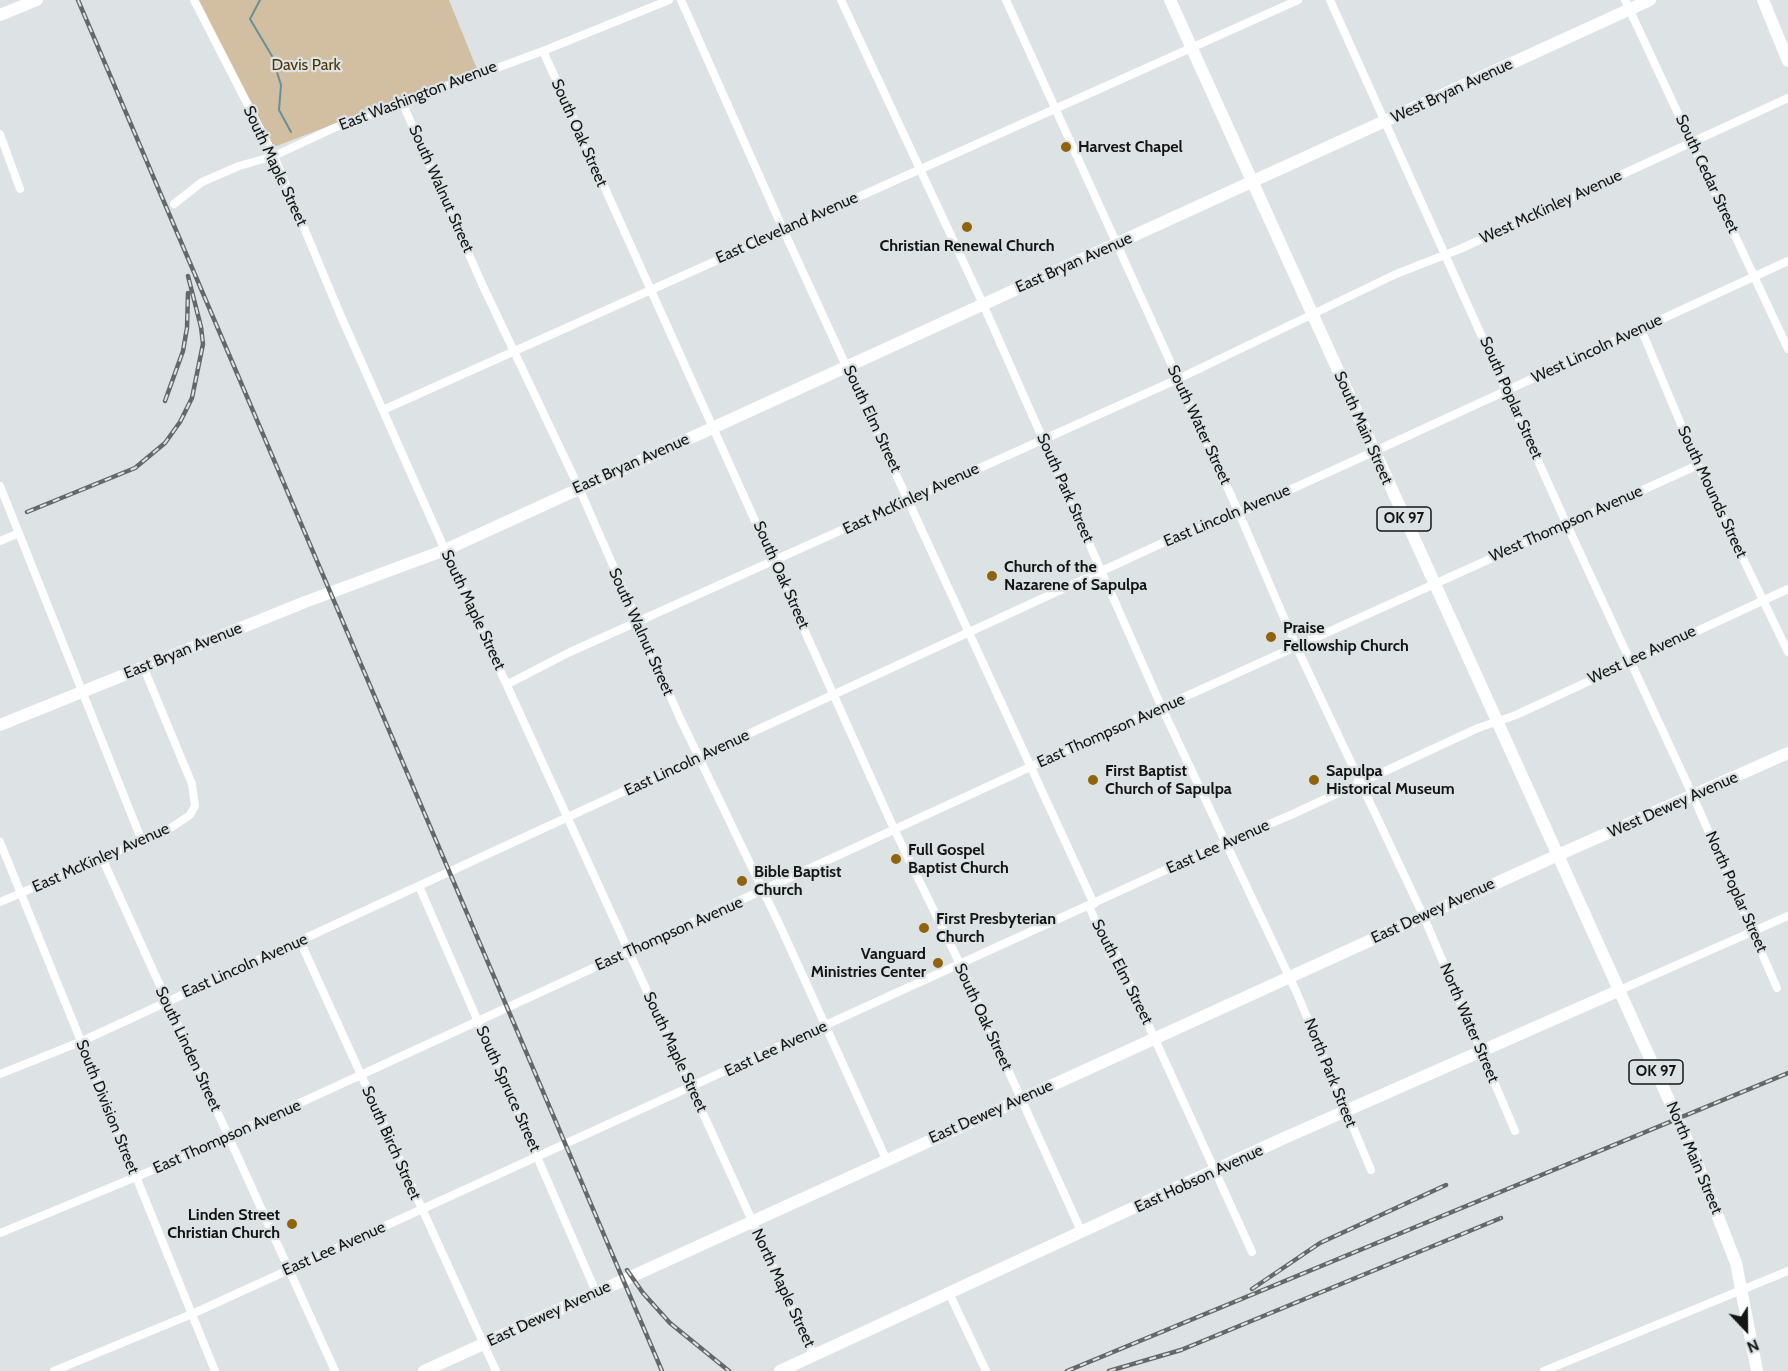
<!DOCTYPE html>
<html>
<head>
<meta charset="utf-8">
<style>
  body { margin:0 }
  #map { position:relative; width:1788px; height:1371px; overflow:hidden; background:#dde3e4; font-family:Cabin,sans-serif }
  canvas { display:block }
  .north { position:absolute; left:1716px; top:1299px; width:60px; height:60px; -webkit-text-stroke:4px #dde3e4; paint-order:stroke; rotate:158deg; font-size:16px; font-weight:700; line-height:24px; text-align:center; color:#141616 }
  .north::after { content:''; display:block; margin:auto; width:21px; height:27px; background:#141616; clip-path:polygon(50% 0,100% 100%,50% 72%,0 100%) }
</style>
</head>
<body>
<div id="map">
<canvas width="1788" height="1371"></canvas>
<div class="north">N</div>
</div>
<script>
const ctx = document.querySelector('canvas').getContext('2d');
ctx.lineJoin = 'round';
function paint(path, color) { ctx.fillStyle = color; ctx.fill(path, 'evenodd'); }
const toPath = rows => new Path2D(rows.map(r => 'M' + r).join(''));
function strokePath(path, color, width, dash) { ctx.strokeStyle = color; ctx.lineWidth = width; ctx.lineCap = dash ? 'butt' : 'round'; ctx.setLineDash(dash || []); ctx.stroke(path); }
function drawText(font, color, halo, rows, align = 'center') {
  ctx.font = font + ' Cabin,sans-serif'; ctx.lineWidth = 4.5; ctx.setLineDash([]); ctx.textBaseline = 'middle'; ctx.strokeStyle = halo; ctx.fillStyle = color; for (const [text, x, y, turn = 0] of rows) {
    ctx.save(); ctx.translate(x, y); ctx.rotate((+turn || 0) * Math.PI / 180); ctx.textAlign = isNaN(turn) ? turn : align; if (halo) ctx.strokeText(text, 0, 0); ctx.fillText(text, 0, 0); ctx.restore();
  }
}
const green = toPath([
  [199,0,449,0,477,69,274,147]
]);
const stream = toPath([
  [260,0,250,19,272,56,281,85,279,110,291,132]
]);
const street = toPath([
  [194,0,274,156,340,314,445,550,814,1356],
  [681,0,783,229,1094,904],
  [841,0,983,304,1162,708,1296,991,1371,1170],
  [1006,0,1239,513,1297,648,1423,915,1515,1131],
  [1330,0,1567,525,1693,796,1777,988],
  [1625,0,1788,349],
  [543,51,895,831,960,964,1082,1233],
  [402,102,482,284,579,488,679,716,782,930,886,1159],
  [0,134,20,189],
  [174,204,202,182,239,166,274,156,334,128,543,51,669,0],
  [1641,329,1698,465,1788,652],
  [383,410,1298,0],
  [0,486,142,841],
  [0,541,19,533],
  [508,684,570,652,1178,379,1396,274,1460,249,1788,98],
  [0,842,215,1371],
  [102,858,335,1371],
  [419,886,596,1292],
  [0,902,169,829,190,815,195,806,192,784,143,666],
  [1089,906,1110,956,1116,954,1252,1252],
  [300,941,496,1371],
  [1620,990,1788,916],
  [0,1074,80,1042,1169,540,1239,513,1373,452,1788,261],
  [0,1233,165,1165,1078,745,1698,465],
  [950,1295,986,1371],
  [54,1371,192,1314,1227,842,1293,814,1478,728,1516,715,1788,589],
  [1544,1371,1788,1271]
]);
const secondary = toPath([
  [1763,0,1788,61],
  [0,725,305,602,445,550,1650,0],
  [424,1371,1558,855],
  [780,1371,1282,1139,1620,990]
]);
const primary = toPath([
  [1170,0,1693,1153,1736,1263,1757,1371],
  [0,15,37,0],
  [1558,855,1788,753]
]);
const rail = toPath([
  [78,0,662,1371],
  [165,401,183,351,187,328,188,293],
  [27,512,135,468,165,443,180,422,192,398,203,344,201,327,188,276],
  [627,1270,643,1293,670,1323,729,1371],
  [1252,1289,1320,1243,1446,1185],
  [1067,1371,1788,1073],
  [1109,1371,1181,1350,1501,1218]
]);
const markers = [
  [1066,147,6,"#90640d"],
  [967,227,6,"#90640d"],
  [992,576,6,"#90640d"],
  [1271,637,6,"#90640d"],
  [1093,780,6,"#90640d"],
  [1314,780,6,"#90640d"],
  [896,859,6,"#90640d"],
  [742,881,6,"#90640d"],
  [924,928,6,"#90640d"],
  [938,963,6,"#90640d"],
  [292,1224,6,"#90640d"]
];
const shields = [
  [1404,519,54],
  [1656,1072,54]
];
const shieldNames = [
  ["OK 97",1404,519],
  ["OK 97",1656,1072]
];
const parkNames = [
  ["Davis Park",306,65]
];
const streetNames = [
  ["West Bryan Avenue",1452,91,-25],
  ["East Washington Avenue",418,96,-21],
  ["South Oak Street",579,133,66],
  ["South Maple Street",275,166,65],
  ["South Cedar Street",1707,174,65],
  ["South Walnut Street",441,189,66],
  ["West McKinley Avenue",1551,207,-25],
  ["East Cleveland Avenue",787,228,-24],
  ["East Bryan Avenue",1074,263,-24],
  ["West Lincoln Avenue",1597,349,-25],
  ["South Poplar Street",1511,398,66],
  ["South Elm Street",872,419,65],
  ["South Water Street",1199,425,65],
  ["South Main Street",1363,428,66],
  ["East Bryan Avenue",631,464,-24],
  ["South Park Street",1065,488,66],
  ["South Mounds Street",1712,492,65],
  ["East McKinley Avenue",911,499,-25],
  ["East Lincoln Avenue",1227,516,-23],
  ["West Thompson Avenue",1566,524,-24],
  ["South Oak Street",781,575,66],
  ["South Maple Street",473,610,65],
  ["South Walnut Street",641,632,66],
  ["East Bryan Avenue",183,651,-22],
  ["West Lee Avenue",1642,655,-25],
  ["East Thompson Avenue",1111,731,-24],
  ["East Lincoln Avenue",687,763,-25],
  ["West Dewey Avenue",1673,805,-24],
  ["East Lee Avenue",1218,847,-24],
  ["East McKinley Avenue",101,858,-24],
  ["North Poplar Street",1736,892,66],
  ["East Dewey Avenue",1433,911,-25],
  ["East Thompson Avenue",669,934,-24],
  ["East Lincoln Avenue",245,966,-24],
  ["South Elm Street",1122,972,63],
  ["South Oak Street",983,1017,65],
  ["North Water Street",1469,1023,67],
  ["South Linden Street",188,1049,65],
  ["East Lee Avenue",776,1049,-25],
  ["South Maple Street",675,1052,65],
  ["North Park Street",1330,1073,68],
  ["South Spruce Street",508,1089,66],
  ["South Division Street",107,1107,68],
  ["East Dewey Avenue",991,1112,-24],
  ["East Thompson Avenue",227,1137,-24],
  ["South Birch Street",391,1143,66],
  ["North Main Street",1694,1158,67],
  ["East Hobson Avenue",1199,1179,-25],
  ["East Lee Avenue",334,1249,-24],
  ["North Maple Street",783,1288,65],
  ["East Dewey Avenue",549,1314,-25]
];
const poiNames = [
  ["Harvest Chapel",1078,147],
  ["Christian Renewal Church",967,246,"center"],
  ["Church of the",1004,567],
  ["Nazarene of Sapulpa",1004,585],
  ["Praise",1283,628],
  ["Fellowship Church",1283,646],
  ["First Baptist",1105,771],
  ["Church of Sapulpa",1105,789],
  ["Sapulpa",1326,771],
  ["Historical Museum",1326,789],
  ["Full Gospel",908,850],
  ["Baptist Church",908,868],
  ["Bible Baptist",754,872],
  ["Church",754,890],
  ["First Presbyterian",936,919],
  ["Church",936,937],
  ["Vanguard",926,954,"right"],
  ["Ministries Center",926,972,"right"],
  ["Linden Street",280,1215,"right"],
  ["Christian Church",280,1233,"right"]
];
paint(green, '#d2bea1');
strokePath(stream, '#689098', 2);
strokePath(street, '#fff', 8);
strokePath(secondary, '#fff', 12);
strokePath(primary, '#fff', 12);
strokePath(rail, '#656869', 4.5);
strokePath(rail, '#dde3e4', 2, [7]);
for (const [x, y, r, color] of markers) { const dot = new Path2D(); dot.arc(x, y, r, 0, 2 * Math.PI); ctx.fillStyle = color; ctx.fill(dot); strokePath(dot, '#dde3e4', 2); }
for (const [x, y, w] of shields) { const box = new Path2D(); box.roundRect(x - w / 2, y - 12, w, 24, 4.5); ctx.fillStyle = '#dde3e4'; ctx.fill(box); strokePath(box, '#141616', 1.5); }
drawText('bold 15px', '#141616', null, shieldNames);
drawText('16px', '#513603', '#dde3e4', parkNames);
drawText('16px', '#141616', '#dde3e4', streetNames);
drawText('bold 16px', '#141616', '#dde3e4', poiNames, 'left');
</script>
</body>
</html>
